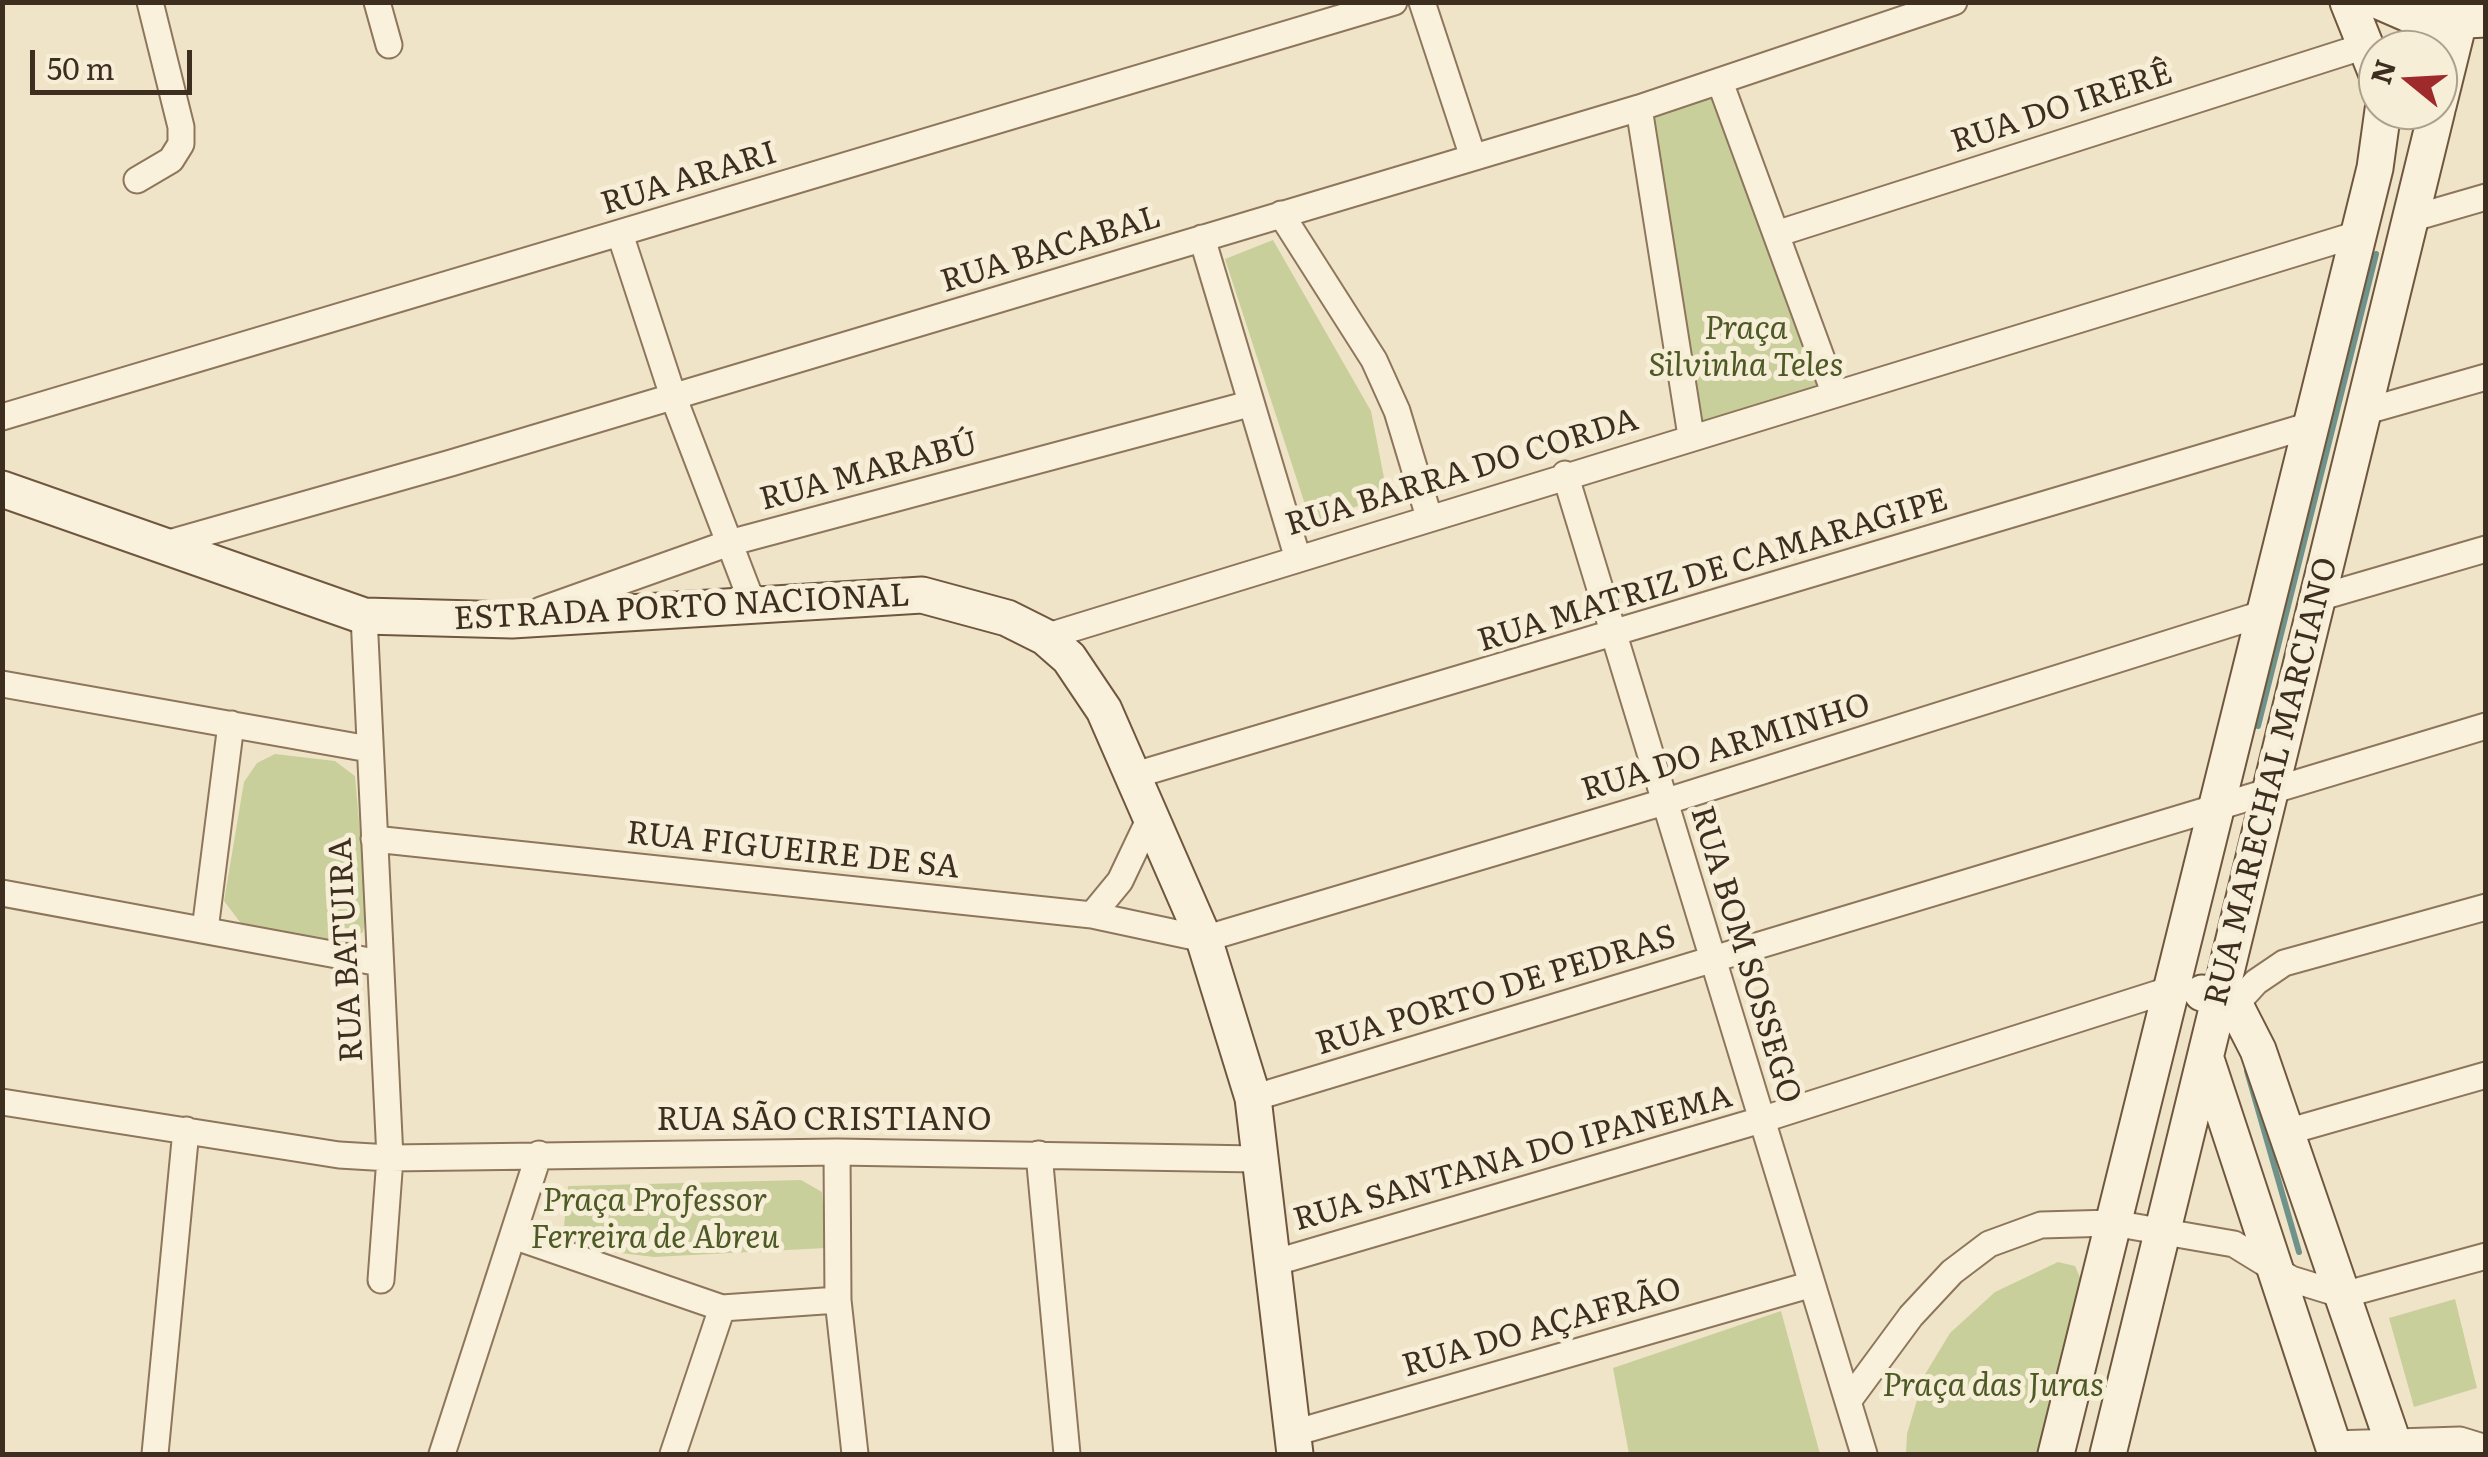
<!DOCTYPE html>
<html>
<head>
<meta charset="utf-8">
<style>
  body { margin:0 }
  #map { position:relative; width:2488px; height:1457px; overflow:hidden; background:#f0e4c8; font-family:Literata,serif }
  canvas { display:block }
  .frame { position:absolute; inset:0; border:5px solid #3d2e20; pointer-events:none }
  .north { position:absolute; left:2358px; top:30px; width:100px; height:100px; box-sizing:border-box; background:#f7eed8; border:2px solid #ada18e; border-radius:50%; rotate:288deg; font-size:28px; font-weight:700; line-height:40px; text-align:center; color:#3d2e20 }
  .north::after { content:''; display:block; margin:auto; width:35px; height:45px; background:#9e2a2b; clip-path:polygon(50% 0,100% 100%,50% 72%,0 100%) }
  .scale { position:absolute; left:30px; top:50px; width:162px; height:45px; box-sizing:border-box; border:5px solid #3d2e20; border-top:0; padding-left:12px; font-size:30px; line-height:35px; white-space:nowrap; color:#3d2e20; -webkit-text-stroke:8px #f7eed8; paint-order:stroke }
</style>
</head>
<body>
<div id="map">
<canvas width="2488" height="1457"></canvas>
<div class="frame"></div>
<div class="north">N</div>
<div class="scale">50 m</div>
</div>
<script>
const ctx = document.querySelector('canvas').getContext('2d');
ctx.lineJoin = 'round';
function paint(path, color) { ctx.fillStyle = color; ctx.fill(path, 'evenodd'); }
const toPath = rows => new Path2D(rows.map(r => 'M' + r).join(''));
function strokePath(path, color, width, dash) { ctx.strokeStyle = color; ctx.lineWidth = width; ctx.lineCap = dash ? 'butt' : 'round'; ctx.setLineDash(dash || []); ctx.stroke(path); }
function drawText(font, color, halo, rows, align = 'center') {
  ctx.font = font + ' Literata,serif'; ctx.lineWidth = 10; ctx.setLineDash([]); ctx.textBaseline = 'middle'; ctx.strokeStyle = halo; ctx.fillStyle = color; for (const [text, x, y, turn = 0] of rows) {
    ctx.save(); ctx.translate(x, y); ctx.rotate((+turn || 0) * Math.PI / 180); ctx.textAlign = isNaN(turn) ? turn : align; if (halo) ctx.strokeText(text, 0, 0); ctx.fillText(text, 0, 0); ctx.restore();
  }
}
const green = toPath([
  [1717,93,1819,386,1701,421,1649,115],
  [1273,240,1371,411,1387,493,1312,526,1225,259],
  [275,754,335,761,355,776,367,912,363,932,346,944,334,948,246,930,224,901,244,782,257,763],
  [801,1180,822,1192,826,1248,654,1257,562,1246,568,1186],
  [2058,1262,2075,1266,2083,1284,2044,1454,1906,1454,1907,1434,1924,1376,1950,1333,1995,1292],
  [2455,1299,2477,1388,2414,1407,2389,1318],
  [1781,1311,1820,1454,1629,1454,1613,1368]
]);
const stream = toPath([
  [2258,726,2376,254],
  [2247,1071,2299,1252]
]);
const street = toPath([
  [377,2,389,45],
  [1422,2,1473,157],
  [1720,82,1834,392],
  [1639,108,1691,436],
  [137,180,171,160,181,144,181,127,150,2],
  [1281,214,1374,360,1397,411,1429,517],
  [2410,219,2486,197],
  [620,234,673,396,752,602],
  [1776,234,2368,45],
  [1202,238,1298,559],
  [2363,412,2486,377],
  [2,417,1394,2],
  [1565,474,1864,1454],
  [162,545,451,463,1639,108,1954,2],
  [2318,598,2486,549],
  [541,610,729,543,1249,404],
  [364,616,390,1158,381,1280],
  [1045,637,2358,234],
  [2,684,369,749],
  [1132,776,2311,425],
  [374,839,1092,915,1204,939,1664,802,2265,613],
  [2,893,380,963],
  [1092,915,1120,881,1149,820],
  [205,930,231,724],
  [2235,1005,2256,982,2284,963,2486,907],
  [1253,1098,2486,726],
  [2,1102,339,1155,390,1158,837,1152,1257,1159],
  [2290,1131,2486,1075],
  [837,1152,838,1300,855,1454],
  [1039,1154,1067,1454],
  [516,1237,722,1308,838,1300],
  [1273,1263,1761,1120,2172,989],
  [1849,1400,1911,1316,1952,1272,1989,1244,2041,1225,2113,1223,2234,1244,2291,1279,2343,1295,2486,1256],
  [1294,1433,1809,1285],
  [2333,1444,2460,1440,2486,1448],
  [155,1454,186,1130],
  [442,1454,539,1154],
  [673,1454,722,1308]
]);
const secondary = toPath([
  [2348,2,2378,77],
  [2381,2,2427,22,2486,19],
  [2438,106,2463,5],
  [2,489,364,616,512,620,922,595,1007,618,1045,637,1069,658,1104,710,1204,939,1253,1098,1295,1454],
  [2202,993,2235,1005,2258,1050,2397,1454],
  [2206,1059,2336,1454],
  [2056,1454,2375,168,2383,110],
  [2108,1454,2437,110]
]);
const streetNames = [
  ["RUA DO IRERÊ",2062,108,-18],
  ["RUA ARARI",689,179,-17],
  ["RUA BACABAL",1051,250,-17],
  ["RUA MARABÚ",869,472,-15],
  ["RUA BARRA DO CORDA",1462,473,-17],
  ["RUA MATRIZ DE CAMARAGIPE",1713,571,-17],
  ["ESTRADA PORTO NACIONAL",682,608,-3],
  ["RUA DO ARMINHO",1726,748,-17],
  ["RUA MARECHAL MARCIANO",2272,782,-76],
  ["RUA FIGUEIRE DE SA",793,851,6],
  ["RUA BATUIRA",347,950,-93],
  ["RUA BOM SOSSEGO",1745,955,73],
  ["RUA PORTO DE PEDRAS",1496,991,-17],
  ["RUA SÃO CRISTIANO",824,1121],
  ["RUA SANTANA DO IPANEMA",1513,1159,-16],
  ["RUA DO AÇAFRÃO",1542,1328,-16]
];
const parkNames = [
  ["Praça",1746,330],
  ["Silvinha Teles",1746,367],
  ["Praça Professor",655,1202],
  ["Ferreira de Abreu",655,1239],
  ["Praça das Juras",1993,1387]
];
paint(green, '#c9cf9b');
strokePath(stream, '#6f938a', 6);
strokePath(street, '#8d765c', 29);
strokePath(secondary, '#6f573f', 39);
strokePath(street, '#faf1dc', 25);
strokePath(secondary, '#faf1dc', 35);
drawText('32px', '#3d2e20', '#f7eed8', streetNames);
drawText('italic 32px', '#4d5a26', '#f7eed8', parkNames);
</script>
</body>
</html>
